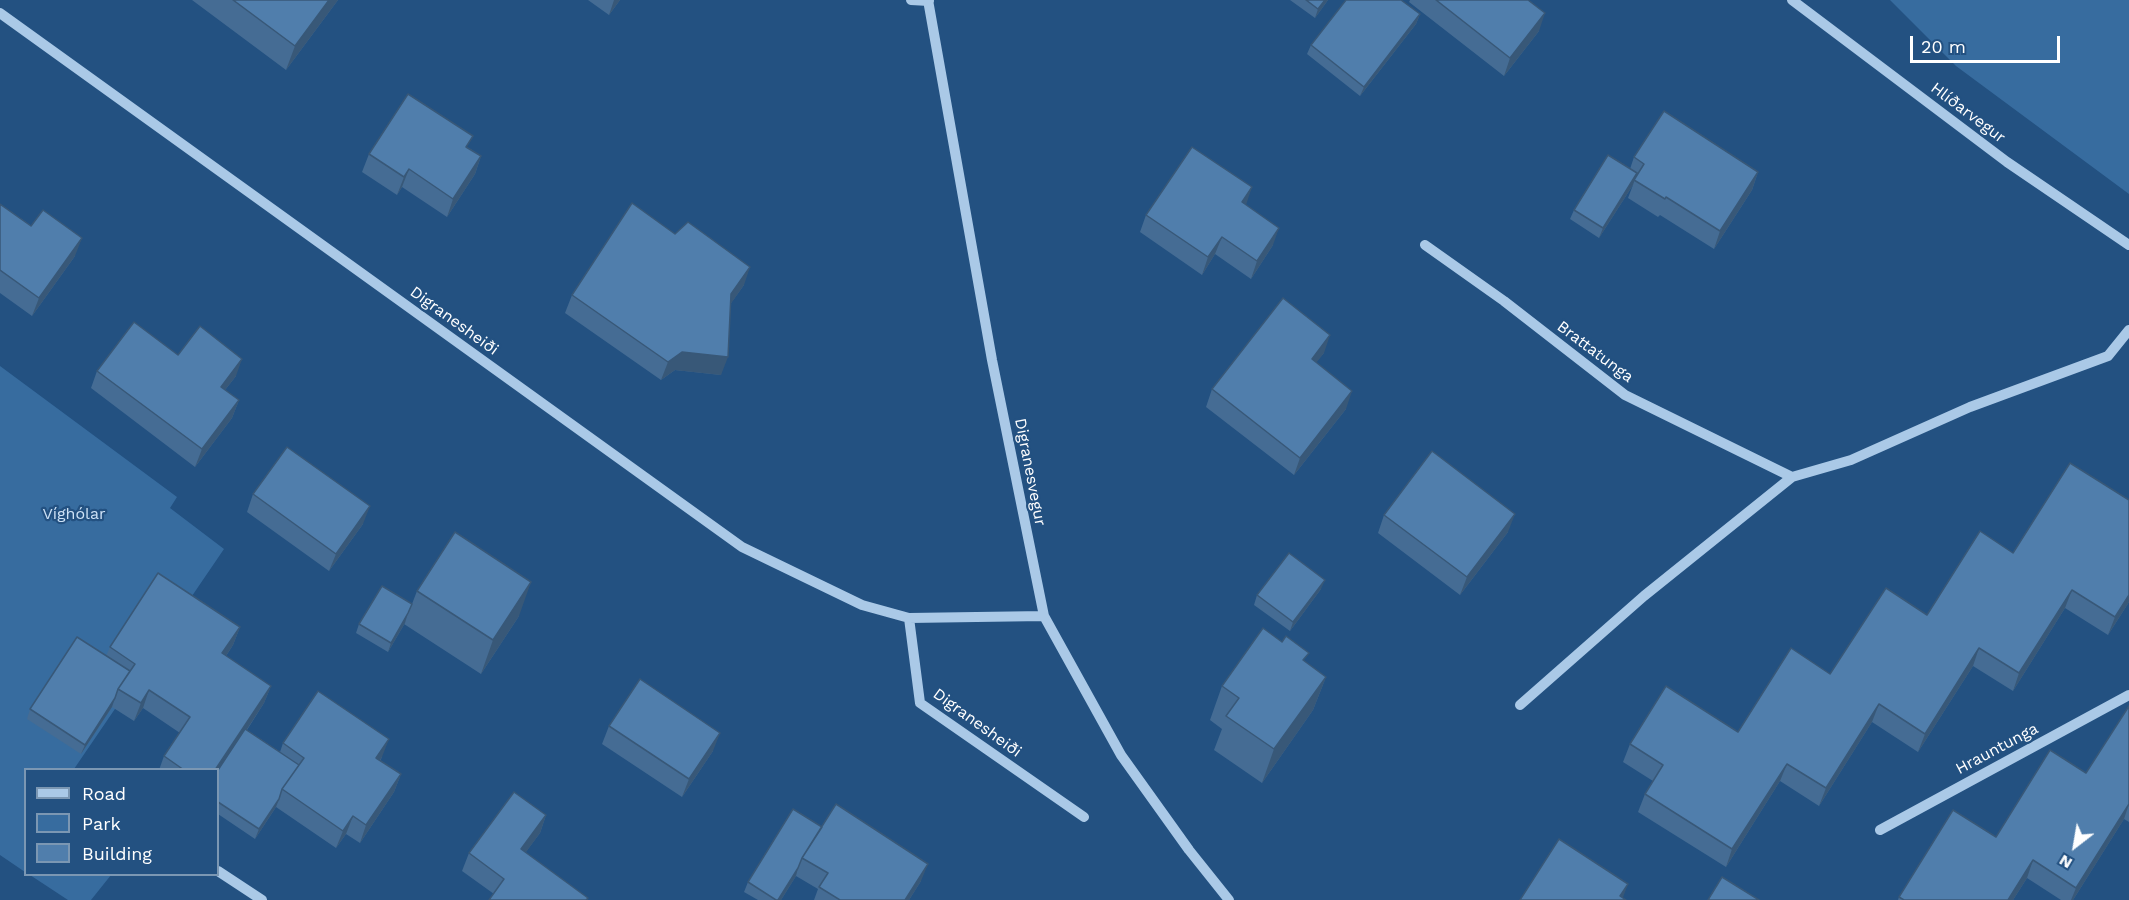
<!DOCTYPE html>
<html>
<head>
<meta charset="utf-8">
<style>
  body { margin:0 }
  #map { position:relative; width:2129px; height:900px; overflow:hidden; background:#235181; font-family:"Work Sans",sans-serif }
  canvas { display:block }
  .legend { position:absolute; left:24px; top:768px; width:195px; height:108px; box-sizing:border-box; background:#235181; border:2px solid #7b97b3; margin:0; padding:8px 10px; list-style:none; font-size:18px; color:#fff }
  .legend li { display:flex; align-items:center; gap:12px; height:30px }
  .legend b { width:30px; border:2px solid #7b97b3 }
  .north { position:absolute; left:2045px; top:816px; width:60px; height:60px; -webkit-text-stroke:4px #235181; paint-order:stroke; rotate:211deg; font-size:16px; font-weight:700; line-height:24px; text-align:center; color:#fff }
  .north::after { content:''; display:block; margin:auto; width:21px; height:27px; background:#fff; clip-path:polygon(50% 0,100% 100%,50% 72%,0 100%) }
  .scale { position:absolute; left:1910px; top:36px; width:150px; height:27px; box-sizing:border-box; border:3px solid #fff; border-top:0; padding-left:8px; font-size:18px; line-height:21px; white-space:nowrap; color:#fff; -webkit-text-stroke:4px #235181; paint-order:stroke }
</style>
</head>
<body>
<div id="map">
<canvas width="2129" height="900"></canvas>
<ul class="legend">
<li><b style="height:8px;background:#aac9e7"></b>Road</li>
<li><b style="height:16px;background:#376c9f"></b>Park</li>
<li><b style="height:16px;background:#507eac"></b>Building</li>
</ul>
<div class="north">N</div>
<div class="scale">20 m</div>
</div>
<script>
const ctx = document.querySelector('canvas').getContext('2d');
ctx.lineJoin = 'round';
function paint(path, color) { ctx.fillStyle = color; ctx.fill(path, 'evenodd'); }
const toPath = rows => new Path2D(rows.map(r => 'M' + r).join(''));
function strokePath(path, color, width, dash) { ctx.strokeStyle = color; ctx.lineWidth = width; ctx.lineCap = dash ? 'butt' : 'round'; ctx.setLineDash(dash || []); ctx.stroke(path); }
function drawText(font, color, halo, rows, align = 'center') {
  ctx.font = font + ' "Work Sans",sans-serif'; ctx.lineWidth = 4.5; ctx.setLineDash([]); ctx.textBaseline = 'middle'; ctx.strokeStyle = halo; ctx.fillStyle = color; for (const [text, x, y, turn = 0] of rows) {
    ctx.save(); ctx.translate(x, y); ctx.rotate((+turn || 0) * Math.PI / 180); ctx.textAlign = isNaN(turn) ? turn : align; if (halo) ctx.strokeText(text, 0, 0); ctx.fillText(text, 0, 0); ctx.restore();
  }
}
const green = toPath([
  [1890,0,2129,0,2129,194,1956,66],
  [0,366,177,497,170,508,224,549,74,769,26,770,25,872,0,855],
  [30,875,111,875,91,900,68,900]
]);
const minor = toPath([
  [911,0,929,1],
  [928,0,992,360,1044,616,1121,755,1189,850,1229,900],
  [1792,0,2007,162,2129,245],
  [0,13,742,547,862,605,909,618,1044,616],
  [1425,245,1504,301,1625,395,1792,477],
  [909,618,920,703,1084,817],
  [1520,705,1644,596,1792,477,1851,460,1970,407,2108,356,2129,330],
  [1880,830,2129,695],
  [218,871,262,900]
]);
const wall = toPath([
  [192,0,338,0,286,70],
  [588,0,620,0,609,15],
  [1290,0,1328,0,1315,18],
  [1410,0,1528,0,1539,31,1504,76,1409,2],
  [1420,14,1416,24,1360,96,1307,54,1311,45],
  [469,148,481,156,475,174,447,217,402,187,397,195,362,172,369,154],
  [1634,157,1758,172,1752,190,1714,249,1660,215,1658,217,1628,198,1633,185,1599,238,1570,219,1574,210,1630,169],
  [0,204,75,256,32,316,0,293],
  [1246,205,1273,245,1251,279,1215,254,1202,275,1140,232,1146,215],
  [744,285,731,303,721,375,675,370,661,380,565,313,572,295],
  [1324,353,1316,362,1346,409,1294,475,1206,407,1212,389],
  [178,355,236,376,225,390,239,400,232,418,195,467,91,388,97,371],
  [253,494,363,524,329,571,247,512],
  [1384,515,1508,532,1460,595,1378,533],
  [2013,553,2129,602,2108,635,2065,608,2013,691,1973,666,1918,752,1872,722,1819,806,1780,781,1726,867,1638,812,1645,794,1653,781,1623,762,1630,744,1738,732,1927,615],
  [1321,589,1290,631,1254,605,1257,595],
  [417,591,519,616,481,674,404,624,405,623,388,652,356,633,359,624,412,604],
  [240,627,233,645,226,656,271,686,264,703,247,730,280,752,283,743,382,757,380,761,401,774,394,792,360,843,346,834,336,848,276,807,255,839,218,814,218,770,159,770,164,756,180,733,143,708,134,721,112,707,81,754,27,719,30,709,106,656,110,647],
  [1305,662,1326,677,1313,710,1262,783,1214,750,1222,729,1210,720,1222,686],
  [2129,706,2129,822,2124,819,2073,900,2061,900,2027,878,2013,900,1898,900,1899,897,1996,837,2086,773],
  [609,726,713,751,682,797,602,744],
  [546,815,540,833,525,853,588,898,587,900,489,900,494,894,462,871,469,853],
  [822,827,921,881,909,900,814,900,818,889,796,876,781,900,758,900,744,892,748,882]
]);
const shadedWall = toPath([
  [329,0,338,0,286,70,295,46],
  [614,0,620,0,609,15],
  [1325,0,1328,0,1315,18,1318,9],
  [1545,13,1539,31,1504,76,1510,58],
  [1420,14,1416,24,1360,96,1364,87],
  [481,156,475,174,447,217,453,199],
  [409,169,402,187,397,195,404,177],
  [1758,172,1752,190,1714,249,1720,231],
  [1637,173,1633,185,1599,238,1603,228],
  [1252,187,1246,205,1242,202],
  [1279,228,1273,245,1251,279,1257,261],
  [1222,237,1215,254,1202,275,1208,257],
  [82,238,75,256,32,316,39,298],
  [750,267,744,285,725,312,731,294],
  [1330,335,1324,353,1305,377,1312,359],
  [682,352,728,357,721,375,675,370,661,380,668,362],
  [242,359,236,376,214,404,221,387],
  [1352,391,1346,409,1294,475,1300,458],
  [239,400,232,418,195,467,202,449],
  [370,506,363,524,329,571,336,554],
  [1515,514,1508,532,1460,595,1467,577],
  [1325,580,1321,589,1290,631,1293,622],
  [531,582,519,616,481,674,493,640],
  [2072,590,2065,608,2013,691,2019,673],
  [2129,595,2129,602,2108,635,2115,617],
  [408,613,405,623,388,652,391,643],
  [240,627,233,645,216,671,222,653],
  [1979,648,1973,666,1918,752,1925,734],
  [1326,677,1313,710,1262,783,1274,749],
  [271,686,264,703,218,774,218,770,215,770],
  [149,690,143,708,134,721,141,703],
  [115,698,112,707,81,754,85,745],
  [1879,704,1872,722,1819,806,1826,788],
  [720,733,713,751,682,797,689,779],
  [389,739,382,757,369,776,376,758],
  [1787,764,1780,781,1726,867,1732,849],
  [401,774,394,792,360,843,366,825],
  [279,799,276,807,255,839,259,829],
  [2129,804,2124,819,2073,900,2071,900,2076,888],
  [546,815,540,833,515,867,521,849],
  [353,816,346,834,336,848,343,831],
  [2033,860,2027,878,2013,900,2008,900],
  [928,864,921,881,909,900,905,900],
  [798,868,796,876,781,900,778,900],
  [1628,884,1622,900,1620,896]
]);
const building = toPath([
  [233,0,329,0,295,46,233,0],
  [1306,0,1325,0,1318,9,1306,0],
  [1346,0,1401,0,1420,14,1364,87,1311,45,1346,0],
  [1436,0,1528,0,1545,13,1510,58,1436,0],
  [408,94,473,136,466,147,481,156,453,199,409,169,404,177,369,154,408,94],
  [1664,111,1758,172,1720,231,1666,197,1665,199,1634,180,1644,164,1634,157,1664,111],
  [1192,147,1252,187,1242,202,1279,228,1257,261,1222,237,1208,257,1146,215,1192,147],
  [1608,155,1637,173,1603,228,1574,210,1608,155],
  [632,203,675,234,688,222,750,267,731,294,728,357,682,352,668,362,572,295,632,203],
  [0,204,31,226,43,210,82,238,39,298,0,270,0,204],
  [1283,298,1330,335,1312,359,1352,391,1300,458,1212,389,1283,298],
  [134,322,178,355,200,326,242,359,221,387,239,400,202,449,97,371,134,322],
  [287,447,370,506,336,554,253,494,287,447],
  [1432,451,1515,514,1467,577,1384,515,1432,451],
  [2070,463,2129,500,2129,595,2115,617,2072,590,2019,673,1979,648,1925,734,1879,704,1826,788,1787,764,1732,849,1645,794,1663,765,1630,744,1666,686,1738,732,1791,648,1830,674,1886,588,1927,615,1980,531,2013,553,2070,463],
  [455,532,531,582,493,640,417,591,455,532],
  [1289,553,1325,580,1293,622,1257,595,1289,553],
  [158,573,240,627,222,653,271,686,215,770,184,770,164,756,190,717,149,690,141,703,118,689,135,664,110,647,158,573],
  [382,586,412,604,408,613,391,643,359,624,382,586],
  [1263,628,1282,642,1286,636,1309,653,1303,660,1326,677,1274,749,1226,716,1239,698,1222,686,1263,628],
  [77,637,130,671,118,689,115,698,85,745,30,709,77,637],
  [640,679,720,733,689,779,609,726,640,679],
  [318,691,389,739,376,758,401,774,366,825,353,816,343,831,282,789,304,758,283,743,318,691],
  [2129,706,2129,804,2076,888,2033,860,2008,900,1904,900,1899,897,1953,810,1996,837,2050,750,2086,773,2129,706],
  [245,729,299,765,282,789,279,799,259,829,218,802,218,770,245,729],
  [514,792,546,815,521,849,588,898,586,900,489,900,504,879,469,853,514,792],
  [836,804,928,864,905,900,840,900,819,887,828,873,802,858,836,804],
  [793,809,822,827,802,858,798,868,778,900,776,900,748,882,793,809],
  [1559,839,1628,884,1620,896,1626,900,1520,900,1559,839],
  [1722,877,1759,900,1708,900,1722,877]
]);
const streetNames = [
  ["Hlíðarvegur",1968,113,37],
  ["Digranesheiði",454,321,36],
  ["Brattatunga",1595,352,37],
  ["Digranesvegur",1030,472,79],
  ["Digranesheiði",977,723,36],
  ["Hrauntunga",1997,749,-28]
];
const parkNames = [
  ["Víghólar",74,514]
];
paint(green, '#376c9f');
strokePath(minor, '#aac9e7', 10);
paint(wall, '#456c94');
paint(shadedWall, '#385878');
paint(building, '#507eac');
strokePath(building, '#385878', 1.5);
drawText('16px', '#fff', '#235181', streetNames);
drawText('16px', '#cee2f6', '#235181', parkNames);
</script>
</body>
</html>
